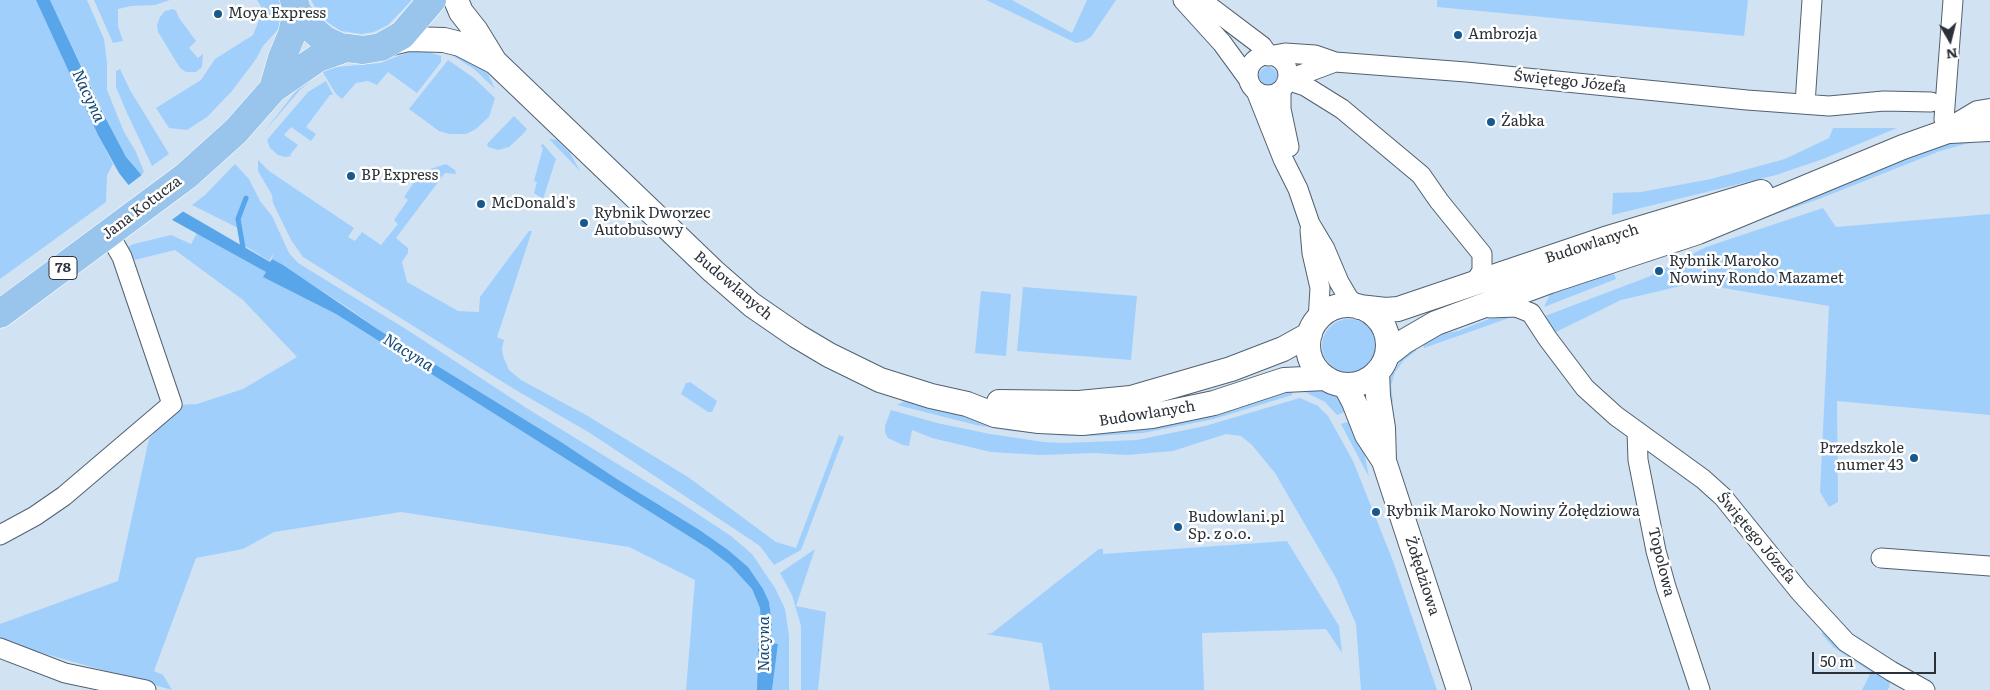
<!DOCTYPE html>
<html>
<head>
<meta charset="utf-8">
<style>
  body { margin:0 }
  #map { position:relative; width:1990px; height:690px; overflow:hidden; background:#d1e2f3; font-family:Literata,serif }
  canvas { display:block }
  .north { position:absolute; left:1925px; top:15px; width:50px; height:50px; -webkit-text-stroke:4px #fff; paint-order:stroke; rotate:172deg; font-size:14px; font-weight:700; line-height:20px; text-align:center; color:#2b3138 }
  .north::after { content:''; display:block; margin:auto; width:18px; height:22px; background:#2b3138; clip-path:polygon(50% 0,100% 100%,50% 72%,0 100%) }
  .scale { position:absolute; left:1812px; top:652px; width:124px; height:22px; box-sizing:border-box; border:2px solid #2b3138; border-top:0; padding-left:6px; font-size:15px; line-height:18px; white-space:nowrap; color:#2b3138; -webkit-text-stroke:4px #fff; paint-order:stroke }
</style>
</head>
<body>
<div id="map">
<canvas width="1990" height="690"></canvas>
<div class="north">N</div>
<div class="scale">50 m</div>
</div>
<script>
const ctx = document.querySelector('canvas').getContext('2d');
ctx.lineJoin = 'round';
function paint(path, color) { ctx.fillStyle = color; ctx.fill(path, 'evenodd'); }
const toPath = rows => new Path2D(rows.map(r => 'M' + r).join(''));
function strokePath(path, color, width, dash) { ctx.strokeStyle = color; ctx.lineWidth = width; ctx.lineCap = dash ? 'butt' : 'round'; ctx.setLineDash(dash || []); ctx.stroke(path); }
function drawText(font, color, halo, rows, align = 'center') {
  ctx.font = font + ' Literata,serif'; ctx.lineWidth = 5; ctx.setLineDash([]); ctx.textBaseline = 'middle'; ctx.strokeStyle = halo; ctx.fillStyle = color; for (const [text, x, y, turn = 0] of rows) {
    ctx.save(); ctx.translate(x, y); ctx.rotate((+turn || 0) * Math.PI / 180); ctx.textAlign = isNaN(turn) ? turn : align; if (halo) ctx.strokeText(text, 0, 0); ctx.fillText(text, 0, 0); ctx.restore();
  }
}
const green = toPath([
  [0,0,37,0,98,135,113,164,107,175,106,202,0,279],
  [50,0,87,0,104,39,107,62,107,90,124,132,136,152,144,172,141,175,126,157,111,128],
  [94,0,170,0,155,5,131,6,118,9,118,26,123,41,113,43],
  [257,0,281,0,282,25,263,46,256,59,232,91,207,117,187,130,169,128,156,108,201,80,215,59,253,35,263,10],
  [311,0,412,0,388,25,374,32,361,34,341,31,333,26,321,17],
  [986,0,1012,0,1072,33,1087,0,1116,0,1091,37,1084,41,1076,43],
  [1437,0,1748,0,1744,36,1437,7],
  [173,9,176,11,179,18,196,41,189,48,198,58,203,54,202,67,196,72,186,72,180,68,158,32,157,25,160,17,165,11],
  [442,49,474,60,488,74,495,89,474,69],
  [422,50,441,56,441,62,417,93,388,72,377,85,368,81,356,83,342,99,336,94,322,71,336,67,380,63,409,52],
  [448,60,474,78,495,98,489,117,476,129,466,134,450,134,439,131,409,109],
  '1259 76a9 9 0 1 1 18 0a9 9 0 1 1-18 0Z',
  [120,69,130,90,169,154,152,166,127,113,116,87,116,71],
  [315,74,314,78,300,90,263,133,300,86],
  [326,81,333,95,330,95,306,127,316,134,311,141,291,127,284,135,298,145,290,155,292,156,285,157,278,155,270,148,267,140,308,92],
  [514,116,527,129,522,135,509,147,498,150,488,147,487,144],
  [1833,128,1897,128,1823,159,1776,175,1612,215,1613,193,1641,192,1711,179,1785,159,1829,138],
  [549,139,557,140,570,153,580,171],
  [1980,140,1940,151,1819,199,1716,235,1923,153,1957,141],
  [542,143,556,159,543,199,534,193,537,182,534,181,543,148,541,147],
  [258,160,269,171,354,228,348,237,355,241,362,232,381,245,398,224,394,220,408,200,404,197,421,172,446,164,455,170,456,174,445,173,396,238,408,248,408,253,402,262,407,282,458,311,479,312,480,297,529,231,532,231,497,337,504,340,502,348,503,356,509,370,521,380,586,415,688,477,776,542,796,548,839,435,844,437,801,550,774,565,760,546,590,433,514,389,303,257,291,240,273,203,272,195,258,171],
  [235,164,249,179,260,201,272,216,289,253,298,263,409,331,528,409,678,501,731,536,752,554,775,588,785,609,789,636,789,690,772,690,778,644,771,644,772,624,769,602,698,529,617,479,558,440,379,330,350,309,272,259,273,254,269,261,252,250,245,246,242,230,192,205,205,195],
  [1823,208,1836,227,1990,214,1990,415,1837,401,1838,502,1829,507,1820,492,1829,306,1694,283,1621,300,1556,332,1545,316,1648,277,1706,247],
  [197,233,266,272,264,277,336,314,709,549,730,565,752,589,760,608,762,643,758,643,757,690,686,690,695,580,629,547,401,512,274,532,243,549,196,558,154,671,163,675,172,690,0,641,0,624,118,581,149,439,179,405,197,404,243,389,297,357,243,300,175,250,135,260,127,250,127,247,134,244,171,235,191,244],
  [1613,271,1616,279,1544,307,1552,290],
  [1023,287,1137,296,1131,360,1017,351],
  [981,291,1011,294,1006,356,975,353],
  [1502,318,1509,318,1424,348,1422,341,1433,336,1458,331,1489,319],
  '1322 346a27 27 0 1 1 54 0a27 27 0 1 1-54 0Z',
  [1414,347,1416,351,1404,360,1395,372,1391,385,1393,402,1386,403,1388,380,1391,376,1401,360],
  [690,382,717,401,712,412,708,412,681,394,686,383],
  [1292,388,1292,395,1214,419,1143,433,1094,436,1067,436,1012,431,976,425,897,405,905,401,1003,423],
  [1318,389,1340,397,1350,410,1337,415,1325,402,1303,391],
  [1300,398,1318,406,1328,416,1353,461,1393,561,1437,690,1361,690,1356,624,1336,578,1275,473,1252,445,1241,436,1226,434,1173,451,1127,455,1094,453,1041,455,991,452,932,438,912,430,909,446,903,445,888,438,885,432,885,426,891,410,937,423,990,434,1044,442,1064,443,1137,440,1205,426],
  [1354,420,1361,437,1369,477,1341,424],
  [1287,541,1339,626,1342,653,1326,629,1202,633,1204,690,1050,690,1042,643,986,634,992,633,1099,549,1103,549,1103,554],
  [815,549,796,606,826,612,818,690,801,690,801,626,792,595,780,573],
  [1821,633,1828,633,1890,680,1889,688,1887,690,1862,690,1871,672,1833,647]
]);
const water = toPath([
  [36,0,50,0,102,111,126,157,150,185,165,199,184,212,270,262,272,259,283,265,379,330,558,440,617,479,698,529,728,550,748,567,763,589,769,602,772,624,771,643,778,644,772,690,757,690,758,643,762,642,760,608,752,589,730,565,709,549,336,314,263,277,266,272,156,211,138,197,119,173,98,135]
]);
const pier = toPath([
  [143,174,167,197,185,210,169,222,137,199,126,187]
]);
const stream = toPath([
  [244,253,238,219,246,198]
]);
const minor = toPath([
  [1183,0,1222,43,1249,80],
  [1201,0,1262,46,1269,56,1285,53,1315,55,1335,62,1466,72,1747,100,1829,106,1884,101,1931,102],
  '1248 75a20 20 0 1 1 40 0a20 20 0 1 1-40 0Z',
  [1287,80,1305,86,1342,109,1421,175,1439,201,1482,254,1482,271,1475,282],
  [1287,80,1335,62],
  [1281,90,1281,109,1289,147],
  [1256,91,1283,159,1298,189,1310,224,1325,249,1339,282,1349,299,1359,307],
  [1805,104,1812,0],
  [1948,131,1944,119,1953,0],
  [1310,230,1312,253,1320,288,1318,320],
  [1490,308,1516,307,1531,313,1548,339,1585,388,1616,416,1703,479,1723,497,1800,592,1846,642,1891,671,1925,690],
  [1637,431,1638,460,1656,551,1666,587,1700,690],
  [0,535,35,516,64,496,172,404,122,257,109,234],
  [1881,558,1990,566],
  [0,648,65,673,146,690]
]);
const tertiary = toPath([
  [456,0,461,12,476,31,495,62,713,271,752,305,797,336,829,355,880,380,931,396,967,404,995,415,1039,421,1082,423,1152,416,1214,403,1284,380,1326,378],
  [387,44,408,39,444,40,460,44,495,62],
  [1950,131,1990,129],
  '1308 345a40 40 0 1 1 80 0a40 40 0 1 1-80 0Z',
  [1359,307,1386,310,1398,309,1605,239,1761,192],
  [1387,355,1405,341,1436,323,1550,281,1698,232,1903,147,1948,131,1978,113,1990,111],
  [1377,372,1378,396,1383,428,1384,461],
  [1345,385,1354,402,1367,435,1384,461,1459,690],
  [999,402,1079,403,1131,398,1231,369,1283,349,1310,334]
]);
const primary = toPath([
  [294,0,297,10,306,24,325,40,340,47,363,50,381,47,402,35,432,0],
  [273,89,282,58,292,34,297,10],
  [0,314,186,176,236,131,273,89,318,58,346,48]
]);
const markers = [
  [218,14,5,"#17598e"],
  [1458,35,5,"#17598e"],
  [1491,122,5,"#17598e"],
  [351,176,5,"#17598e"],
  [481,204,5,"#17598e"],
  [584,223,5,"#17598e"],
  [1659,271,5,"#17598e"],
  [1914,458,5,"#17598e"],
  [1376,512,5,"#17598e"],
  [1178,527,5,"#17598e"]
];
const shields = [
  [63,268,28]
];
const shieldNames = [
  ["78",63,268]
];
const poiNames = [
  ["Moya Express",228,14],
  ["Ambrozja",1468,35],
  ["Żabka",1501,122],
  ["BP Express",361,176],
  ["McDonald's",491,204],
  ["Rybnik Dworzec",594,214],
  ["Autobusowy",594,231],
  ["Rybnik Maroko",1669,262],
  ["Nowiny Rondo Mazamet",1669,279],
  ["Przedszkole",1904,449,"right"],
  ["numer 43",1904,466,"right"],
  ["Rybnik Maroko Nowiny Żołędziowa",1386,512],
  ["Budowlani.pl",1188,518],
  ["Sp. z o.o.",1188,535]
];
const streetNames = [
  ["Świętego Józefa",1570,82,6],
  ["Jana Kotucza",142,208,-37],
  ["Budowlanych",1592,244,-18],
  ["Budowlanych",733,286,40],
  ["Budowlanych",1147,414,-9],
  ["Świętego Józefa",1756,538,50],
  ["Topolowa",1661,562,76],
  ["Żołędziowa",1422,576,72]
];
const waterNames = [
  ["Nacyna",88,96,65],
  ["Nacyna",408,353,32],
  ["Nacyna",764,644,-90]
];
paint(green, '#a1cffc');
paint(water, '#58a5ea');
paint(pier, '#d1e2f3');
strokePath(stream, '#58a5ea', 5);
strokePath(minor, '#52616f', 21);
strokePath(tertiary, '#52616f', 26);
strokePath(primary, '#fff', 29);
strokePath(minor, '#fff', 19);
strokePath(tertiary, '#fff', 24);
strokePath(primary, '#99c4eb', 28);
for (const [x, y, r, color] of markers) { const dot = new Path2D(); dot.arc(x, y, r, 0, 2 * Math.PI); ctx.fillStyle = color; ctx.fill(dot); strokePath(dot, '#fff', 2); }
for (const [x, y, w] of shields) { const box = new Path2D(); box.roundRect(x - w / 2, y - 11.5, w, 23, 4); ctx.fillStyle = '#fff'; ctx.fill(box); strokePath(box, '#2b3138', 1); }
drawText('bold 14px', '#2b3138', null, shieldNames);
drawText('15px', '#2b3138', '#fff', poiNames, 'left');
drawText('15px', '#2b3138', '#fff', streetNames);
drawText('italic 16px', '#134a78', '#fff', waterNames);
</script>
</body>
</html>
